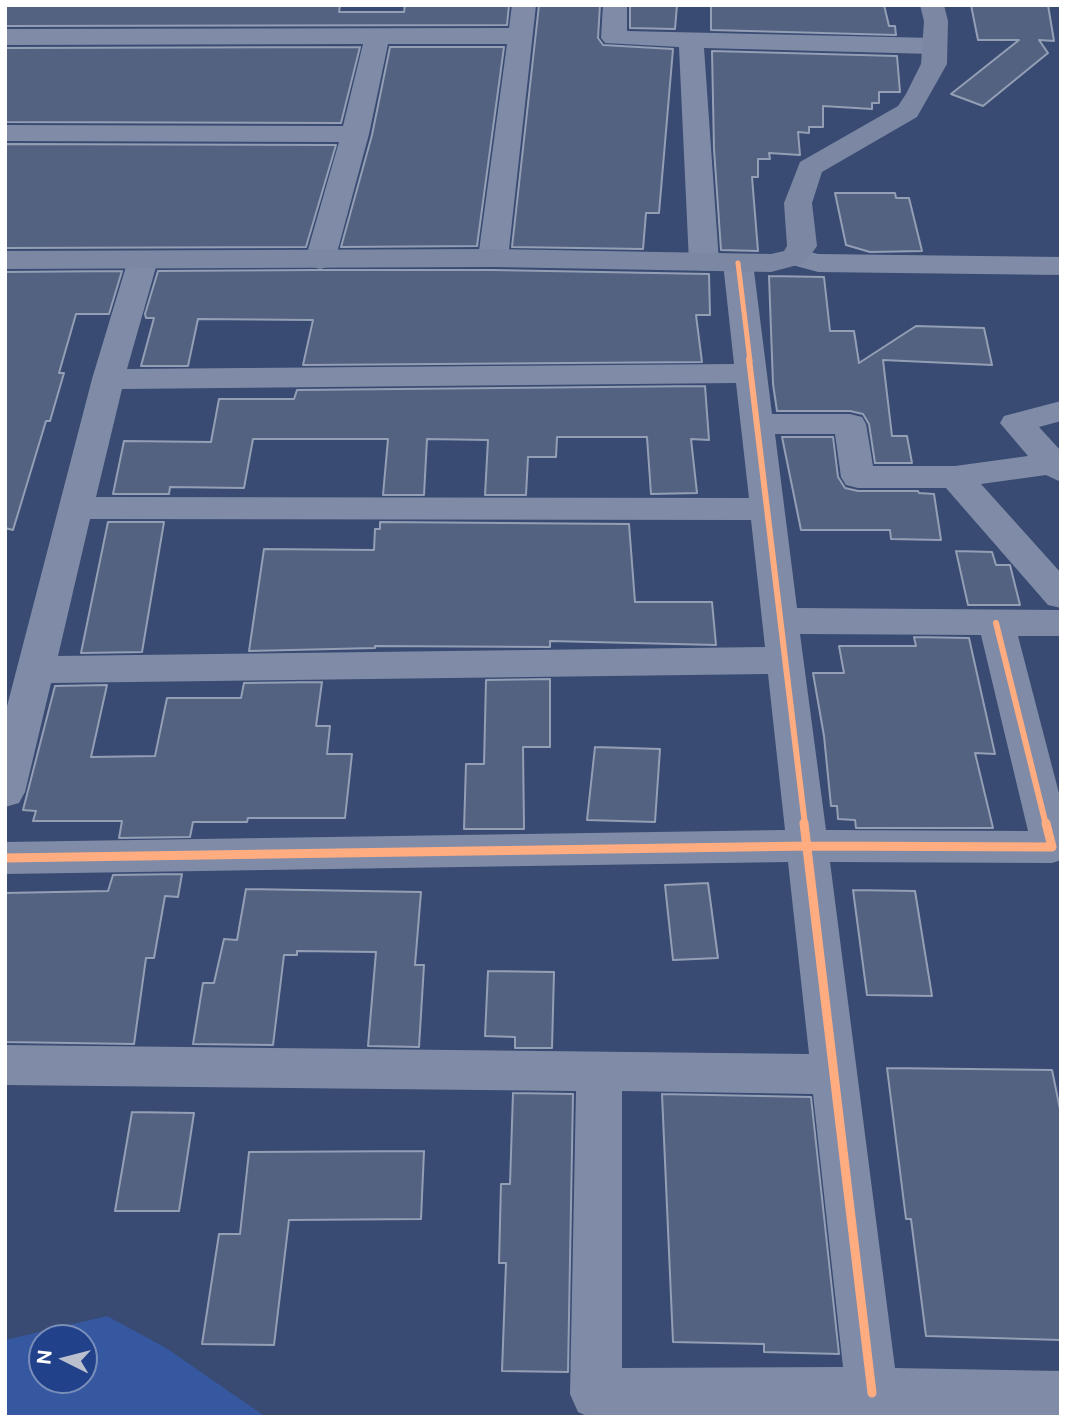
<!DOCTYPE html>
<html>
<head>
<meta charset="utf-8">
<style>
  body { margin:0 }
  #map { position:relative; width:1066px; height:1422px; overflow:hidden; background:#394b72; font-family:"Public Sans",sans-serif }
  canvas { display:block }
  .frame { position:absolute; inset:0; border:7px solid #fff; pointer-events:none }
  .north { position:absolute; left:28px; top:1324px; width:70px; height:70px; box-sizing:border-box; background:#21428a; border:2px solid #7a8eb9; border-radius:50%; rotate:276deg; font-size:19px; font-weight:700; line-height:28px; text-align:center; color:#fff }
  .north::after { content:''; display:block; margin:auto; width:24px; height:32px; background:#bac0ce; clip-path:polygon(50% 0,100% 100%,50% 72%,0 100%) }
</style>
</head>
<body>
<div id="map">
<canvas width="1066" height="1422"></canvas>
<div class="frame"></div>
<div class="north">N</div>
</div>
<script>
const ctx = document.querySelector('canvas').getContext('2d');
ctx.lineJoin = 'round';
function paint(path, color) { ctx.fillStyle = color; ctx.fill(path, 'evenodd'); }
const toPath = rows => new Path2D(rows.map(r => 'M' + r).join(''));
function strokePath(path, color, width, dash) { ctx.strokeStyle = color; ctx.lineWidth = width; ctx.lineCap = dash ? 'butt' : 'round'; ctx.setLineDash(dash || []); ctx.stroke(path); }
const green = toPath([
  [107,1316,166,1348,266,1417,5,1417,5,1340],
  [42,1338,84,1338,84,1380,42,1380]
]);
const building = toPath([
  [5,5,340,5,339,12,404,12,405,5,509,5,507,25,5,26,5,5],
  [539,5,600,5,598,38,603,45,673,49,659,213,646,213,643,249,512,247,539,5],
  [630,5,677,5,675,29,630,28,630,5],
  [711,5,884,5,889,26,895,26,896,35,711,30,711,5],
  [971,5,1048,5,1054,41,1039,40,1048,53,983,106,951,94,1019,40,978,40,971,5],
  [360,47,341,123,5,122,5,48,360,47],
  [390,47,504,47,477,246,341,247,372,135,390,47],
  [712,51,897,56,900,92,879,92,879,103,872,103,872,109,823,106,823,127,809,127,809,133,798,132,800,155,769,153,770,159,758,159,758,177,752,177,758,251,721,250,714,149,712,51],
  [5,144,336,145,306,247,5,248,5,144],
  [835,193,895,193,896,198,909,198,922,251,870,252,846,245,835,193],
  [315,270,493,270,709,274,710,315,696,315,702,362,303,365,313,320,198,319,188,366,141,366,154,318,146,318,145,314,158,271,315,270],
  [122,271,109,314,76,314,59,373,64,373,50,421,46,421,13,530,5,528,5,272,122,271],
  [769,276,824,277,830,331,854,331,859,363,916,326,984,328,992,365,883,360,892,436,907,436,912,463,875,463,869,424,863,414,850,411,777,411,773,384,769,276],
  [705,386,709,440,691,439,697,493,651,494,647,437,557,437,556,457,528,457,526,495,485,495,488,440,427,439,424,495,383,495,388,439,253,439,244,488,170,487,169,494,113,494,124,441,211,442,219,399,294,399,297,390,705,386],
  [782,437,833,437,838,477,845,488,858,491,918,491,919,493,934,494,941,540,891,539,890,530,801,530,782,437],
  [108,522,164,522,142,652,81,653,108,522],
  [380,522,629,524,635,602,712,602,716,645,550,641,550,647,375,646,375,648,249,651,264,549,374,550,375,529,380,529,380,522],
  [956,551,992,552,996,565,1010,565,1020,605,968,605,956,551],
  [914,637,969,638,995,754,975,753,993,828,856,828,855,820,838,819,837,806,831,806,824,736,813,673,844,673,839,646,916,646,914,637],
  [550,679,550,747,523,747,524,829,464,829,466,764,484,764,486,680,550,679],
  [322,682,316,726,330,726,327,754,352,754,345,818,248,818,247,822,193,822,190,837,119,838,122,821,33,821,36,811,23,810,55,686,107,685,91,757,155,756,167,698,241,698,244,683,322,682],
  [595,747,660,749,655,822,587,820,595,747],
  [182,874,178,897,165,896,154,958,146,958,134,1044,5,1042,5,893,108,891,113,875,182,874],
  [708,883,718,958,673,960,665,885,708,883],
  [246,889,421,892,415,965,424,965,419,1047,368,1046,376,952,297,951,297,955,284,955,273,1045,193,1044,203,983,214,983,224,939,237,940,246,889],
  [853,890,915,891,932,996,867,995,853,890],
  [488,971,554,972,552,1048,515,1048,515,1037,485,1036,488,971],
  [887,1068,1052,1070,1061,1114,1061,1340,926,1336,911,1219,906,1219,887,1068],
  [513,1093,573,1094,568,1372,502,1371,506,1263,499,1263,501,1184,510,1184,513,1093],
  [662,1094,811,1097,839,1354,764,1352,764,1344,673,1342,662,1094],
  [132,1112,194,1113,179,1211,115,1211,132,1112],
  [424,1151,421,1219,289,1220,274,1345,202,1344,219,1234,240,1234,249,1152,424,1151]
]);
const street = toPath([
  [512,5,536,5,508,258,503,264,493,267,483,264,478,258,507,44,388,44,369,134,335,260,330,266,320,269,310,266,305,260,339,142,5,141,5,125,343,126,363,44,5,45,5,29,509,28,512,5],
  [603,5,627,5,627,31,933,38,942,41,946,46,942,51,933,54,704,48,719,262,714,268,704,271,694,268,689,262,679,47,605,43,601,38,603,5],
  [795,248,818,254,1061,257,1061,275,818,272,785,263,780,257,785,251,795,248],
  [143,251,153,254,158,260,127,369,734,364,723,263,728,257,738,254,748,257,753,263,772,414,850,414,862,417,866,424,873,466,955,466,1028,456,1000,423,1004,416,1061,401,1061,421,1039,427,1061,451,1061,482,1046,475,981,484,1061,573,1061,608,1048,605,946,488,858,488,846,485,841,477,835,434,775,434,797,608,1061,610,1061,636,1018,636,1061,801,1061,860,1052,863,830,862,895,1368,1061,1371,1061,1417,589,1417,578,1412,570,1394,576,1091,5,1085,5,1045,809,1054,788,862,5,874,5,842,785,830,768,674,51,683,25,792,19,803,5,807,5,714,92,379,128,260,133,254,143,251],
  [736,383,749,498,96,497,122,389,736,383],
  [90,519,751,520,765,647,58,656,90,519],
  [800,634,981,635,1028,831,826,830,800,634],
  [622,1091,813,1094,843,1367,622,1368,622,1091]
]);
const secondary = toPath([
  [920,5,944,5,948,21,947,64,917,117,822,172,812,203,817,246,805,263,771,272,493,267,5,269,5,251,493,249,771,254,784,251,787,246,784,203,800,162,898,106,906,94,921,64,924,21,920,5]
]);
const cyclewayFar2 = toPath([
  [738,263,750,361]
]);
const cyclewayFar1 = toPath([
  [749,359,805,825],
  [996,623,1046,825]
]);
const cycleway = toPath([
  [804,823,872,1393],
  [5,858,809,846,1052,847,1046,823]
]);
paint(green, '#3558a1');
paint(building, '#536281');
strokePath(building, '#949fb5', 2);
paint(street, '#808ca7');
paint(secondary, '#7b87a3');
strokePath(cyclewayFar2, '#ffac80', 5);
strokePath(cyclewayFar1, '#ffac80', 6);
strokePath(cycleway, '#ffac80', 9);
</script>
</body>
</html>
